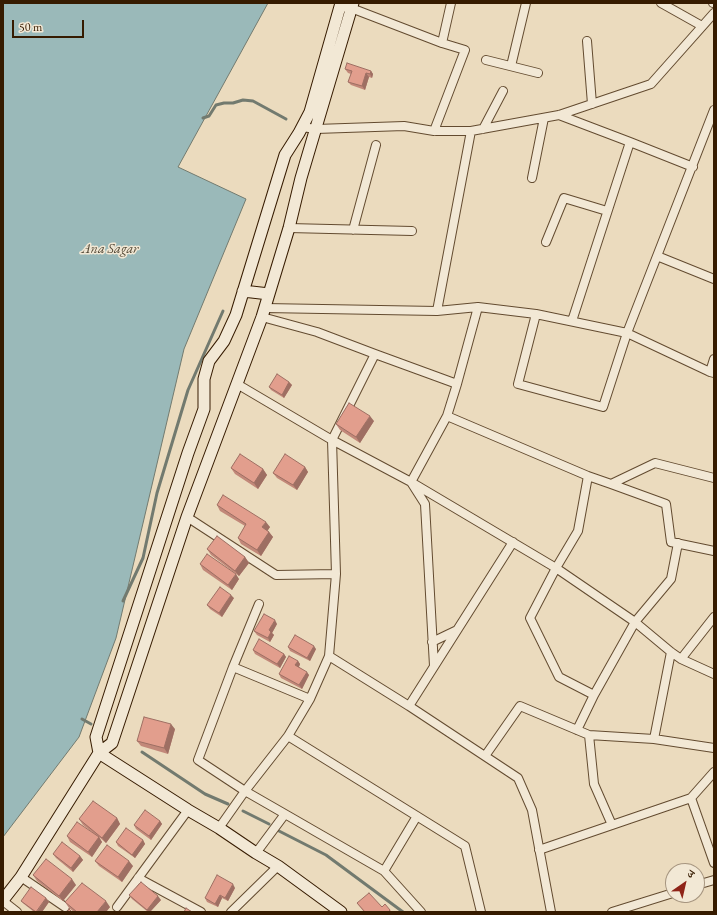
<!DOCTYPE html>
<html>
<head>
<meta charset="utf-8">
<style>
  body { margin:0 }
  #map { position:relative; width:717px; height:915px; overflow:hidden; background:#ebdbbe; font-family:"EB Garamond","Noto Serif Devanagari",serif }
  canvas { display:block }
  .frame { position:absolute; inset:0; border:4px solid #361b00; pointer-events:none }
  .north { position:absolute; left:665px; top:863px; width:40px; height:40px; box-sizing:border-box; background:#f2e8d5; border:1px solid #a79680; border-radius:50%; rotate:34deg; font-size:11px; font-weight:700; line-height:16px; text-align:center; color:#361b00 }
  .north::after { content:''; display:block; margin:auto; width:14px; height:18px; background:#8f2418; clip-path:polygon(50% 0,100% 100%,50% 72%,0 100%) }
  .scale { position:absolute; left:12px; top:20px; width:72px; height:18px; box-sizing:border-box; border:2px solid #361b00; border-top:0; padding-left:5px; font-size:12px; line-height:14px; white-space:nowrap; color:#361b00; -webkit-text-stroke:3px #f2e8d5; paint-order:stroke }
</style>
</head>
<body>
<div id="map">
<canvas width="717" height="915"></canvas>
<div class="frame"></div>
<div class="north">उ</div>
<div class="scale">50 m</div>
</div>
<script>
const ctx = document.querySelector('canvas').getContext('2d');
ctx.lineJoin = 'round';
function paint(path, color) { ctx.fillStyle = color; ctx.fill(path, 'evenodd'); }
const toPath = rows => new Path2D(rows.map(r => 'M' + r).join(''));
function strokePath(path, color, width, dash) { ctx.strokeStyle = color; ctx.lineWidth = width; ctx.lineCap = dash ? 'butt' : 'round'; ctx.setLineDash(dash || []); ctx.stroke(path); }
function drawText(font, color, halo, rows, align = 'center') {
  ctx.font = font + ' "EB Garamond",serif'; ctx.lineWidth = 3; ctx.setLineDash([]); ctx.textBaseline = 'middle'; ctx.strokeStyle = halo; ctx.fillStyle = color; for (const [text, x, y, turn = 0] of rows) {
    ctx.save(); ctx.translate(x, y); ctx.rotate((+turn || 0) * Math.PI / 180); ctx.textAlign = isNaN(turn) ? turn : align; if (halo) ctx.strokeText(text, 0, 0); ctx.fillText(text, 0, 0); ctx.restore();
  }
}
const water = toPath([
  [3,3,268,3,178,167,246,199,184,349,116,638,79,737,3,837,3,3]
]);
const stream = toPath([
  [203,118,209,116,216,105,224,103,233,103,243,100,253,101,286,119],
  [123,601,143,558,157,493,188,390,223,311],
  [82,719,91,724],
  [142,752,205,794,228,804],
  [243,811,269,824],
  [279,831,326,855,403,912]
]);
const street = toPath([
  [661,3,702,26],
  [713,3,714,3],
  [340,7,351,8,442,43,465,50,434,131],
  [587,41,592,104],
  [442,43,451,3],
  [486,60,538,73],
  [511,66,526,3],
  [559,115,630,142,693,167],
  [302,127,316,129,404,126,434,131,471,131,559,115,651,84,714,13],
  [483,129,503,91],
  [532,178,544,118],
  [289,228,412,231],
  [353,230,376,145],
  [546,242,564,198,607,211],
  [657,256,714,279],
  [265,308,437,311,478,307,536,314,627,333,710,372,714,373],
  [437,311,471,131],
  [536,314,518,384,603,407,627,333,714,110],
  [262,317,317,332,375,354,457,384],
  [572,321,630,142],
  [710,372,714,359],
  [237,384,332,440,411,482,556,568,635,622,671,652,681,659,714,674],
  [447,416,588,476,611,484,655,463,714,478],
  [588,476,578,531,556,568,530,618,559,677,594,695],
  [611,484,666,504,671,542,714,551],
  [187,517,276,575,336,574],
  [259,604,233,667,198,760,245,791,285,814,384,871,421,912],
  [432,642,457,630],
  [329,656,409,706,518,778,532,810,551,912],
  [681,659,714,617],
  [434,666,425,504,411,482,447,416,457,384,478,307],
  [233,667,310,699],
  [409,706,513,542],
  [577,730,594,695,635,622,671,579,678,543],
  [589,735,594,784,612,825],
  [288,736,465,846,481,912],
  [654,739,671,652],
  [485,756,520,706,589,735,654,739,714,748],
  [691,798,714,772],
  [219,828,245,791,288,736,310,699,329,656,336,574,332,440,375,354],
  [539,850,691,798,714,863],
  [256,853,285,814],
  [384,871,417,816],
  [21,877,65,907],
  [138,878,201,912],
  [697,885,714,880],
  [3,901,17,912],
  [117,907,188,810],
  [231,912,278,866],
  [612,912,673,893]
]);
const secondary = toPath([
  [341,3,310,112,299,133,285,155,236,315,224,341,209,361,204,379,204,409,188,453,96,737,99,753,188,810,219,828,256,853,278,866,341,912],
  [243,291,269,294],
  [3,900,21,877,99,753,112,743,187,517,262,317,289,228,301,178,353,3]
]);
const wall = toPath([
  [345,69,371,71,373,74,372,78,369,77,365,90,351,85,348,82,351,74,348,73],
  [289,382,292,385,284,398,271,390,269,387],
  [374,421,360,443,340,430,336,424],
  [305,467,308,472,297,490,277,478,273,473],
  [231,468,263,469,267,475,258,489,235,474],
  [217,505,270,527,267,531,269,532,273,537,261,556,241,544,238,538,245,526,220,511],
  [207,549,245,557,249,563,239,576,211,555],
  [200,564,239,579,232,590,203,570],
  [234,598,222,617,210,609,207,605],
  [277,624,272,633,274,635,270,642,257,635,254,631],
  [288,647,316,649,310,661,290,651],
  [253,650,284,654,286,657,280,668,255,654],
  [298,661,300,664,299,667,309,675,302,689,281,678,279,674],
  [175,729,168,754,141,746,137,741],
  [117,818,120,824,106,843,99,837,102,842,92,857,70,842,67,836,97,836,83,825,79,819],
  [160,821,162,824,151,840,136,829,134,825],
  [143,840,145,844,135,858,118,846,116,842],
  [53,854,80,856,83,860,73,872,56,858],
  [95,861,133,866,122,882,99,866],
  [33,875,76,885,63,901,37,881],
  [235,888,228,901,222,898,218,907,207,902,205,898],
  [129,895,161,900,150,912,148,912,132,899],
  [46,898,49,902,42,912,34,912,24,904,21,901],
  [65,902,110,907,106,912,74,912,69,908],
  [357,903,382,907,390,910,392,912,364,912]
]);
const shadedWall = toPath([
  [371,71,373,74,372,78,370,74],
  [366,73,369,77,365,90,362,86],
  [289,382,292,385,284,398,282,395],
  [370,416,374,421,360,443,356,437],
  [305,467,308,472,297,490,293,485],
  [263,469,267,475,258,489,254,483],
  [266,522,270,527,266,533,262,527],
  [269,532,273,537,261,556,257,550],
  [245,557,249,563,239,576,235,571],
  [236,574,239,579,232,590,228,585],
  [231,595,234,598,222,617,219,613],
  [275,620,277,624,272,633,274,635,270,642,268,638,269,630],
  [314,646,316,649,310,661,307,658],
  [284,654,286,657,280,668,277,664],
  [298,661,300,664,298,669,295,665],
  [307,672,309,675,302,689,299,685],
  [171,724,175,729,168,754,164,748],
  [117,818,120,824,106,843,102,838],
  [160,821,162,824,151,840,149,836],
  [99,837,102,842,92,857,88,852],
  [143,840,145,844,135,858,132,855],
  [80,856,83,860,73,872,71,868],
  [129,861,133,866,122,882,118,877],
  [72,879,76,885,63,901,59,896],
  [233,884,235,888,228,901,225,898],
  [220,895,222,898,218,907,215,904],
  [158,896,161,900,150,912,148,912,147,910],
  [46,898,49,902,42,912,37,912],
  [106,901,110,907,106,912,97,912]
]);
const building = toPath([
  [347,63,371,71,370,74,366,73,362,86,348,82,352,71,345,69,347,63],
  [277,374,289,382,282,395,269,387,277,374],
  [349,403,370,416,356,437,336,424,349,403],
  [240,454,263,469,254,483,231,468,240,454],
  [285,454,305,467,293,485,273,473,285,454],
  [223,495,266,522,262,527,269,532,257,550,238,538,246,524,217,505,223,495],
  [217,536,245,557,235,571,207,549,217,536],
  [207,554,236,574,228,585,200,564,207,554],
  [220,587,231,595,219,613,207,605,220,587],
  [264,614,275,620,269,630,271,632,268,638,254,631,264,614],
  [295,635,314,646,307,658,288,647,295,635],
  [259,639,284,654,277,664,253,650,259,639],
  [289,656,298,661,295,665,307,672,299,685,279,674,289,656],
  [144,717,171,724,164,748,137,741,144,717],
  [93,801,117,818,102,838,79,819,93,801],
  [145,810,160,821,149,836,134,825,145,810],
  [77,822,99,837,88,852,67,836,77,822],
  [126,828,143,840,132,855,116,842,126,828],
  [62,842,80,856,71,868,53,854,62,842],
  [107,845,129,861,118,877,95,861,107,845],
  [46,859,72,879,59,896,33,875,46,859],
  [217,875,233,884,225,898,220,895,215,904,205,898,217,875],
  [141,882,158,896,147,910,129,895,141,882],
  [82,883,106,901,97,912,77,912,65,902,82,883],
  [31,887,46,898,36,912,21,901,31,887],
  [369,893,382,907,385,904,390,910,388,912,365,912,357,903,369,893],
  [186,908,192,912,184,912,186,908],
  [69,909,72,912,67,912,69,909]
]);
const waterNames = [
  ["Ana Sagar",110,249]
];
paint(water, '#9ab9b9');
strokePath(water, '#727a6f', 1);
strokePath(stream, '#727a6f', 3);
strokePath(street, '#634b30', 10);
strokePath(secondary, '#361b00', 13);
strokePath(street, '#f2e8d5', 8);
strokePath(secondary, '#f2e8d5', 11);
paint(wall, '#c28879');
paint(shadedWall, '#9e6f63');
paint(building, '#e29e8d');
strokePath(building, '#9e6f63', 1);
drawText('italic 14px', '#544a38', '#f2e8d5', waterNames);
</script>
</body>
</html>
